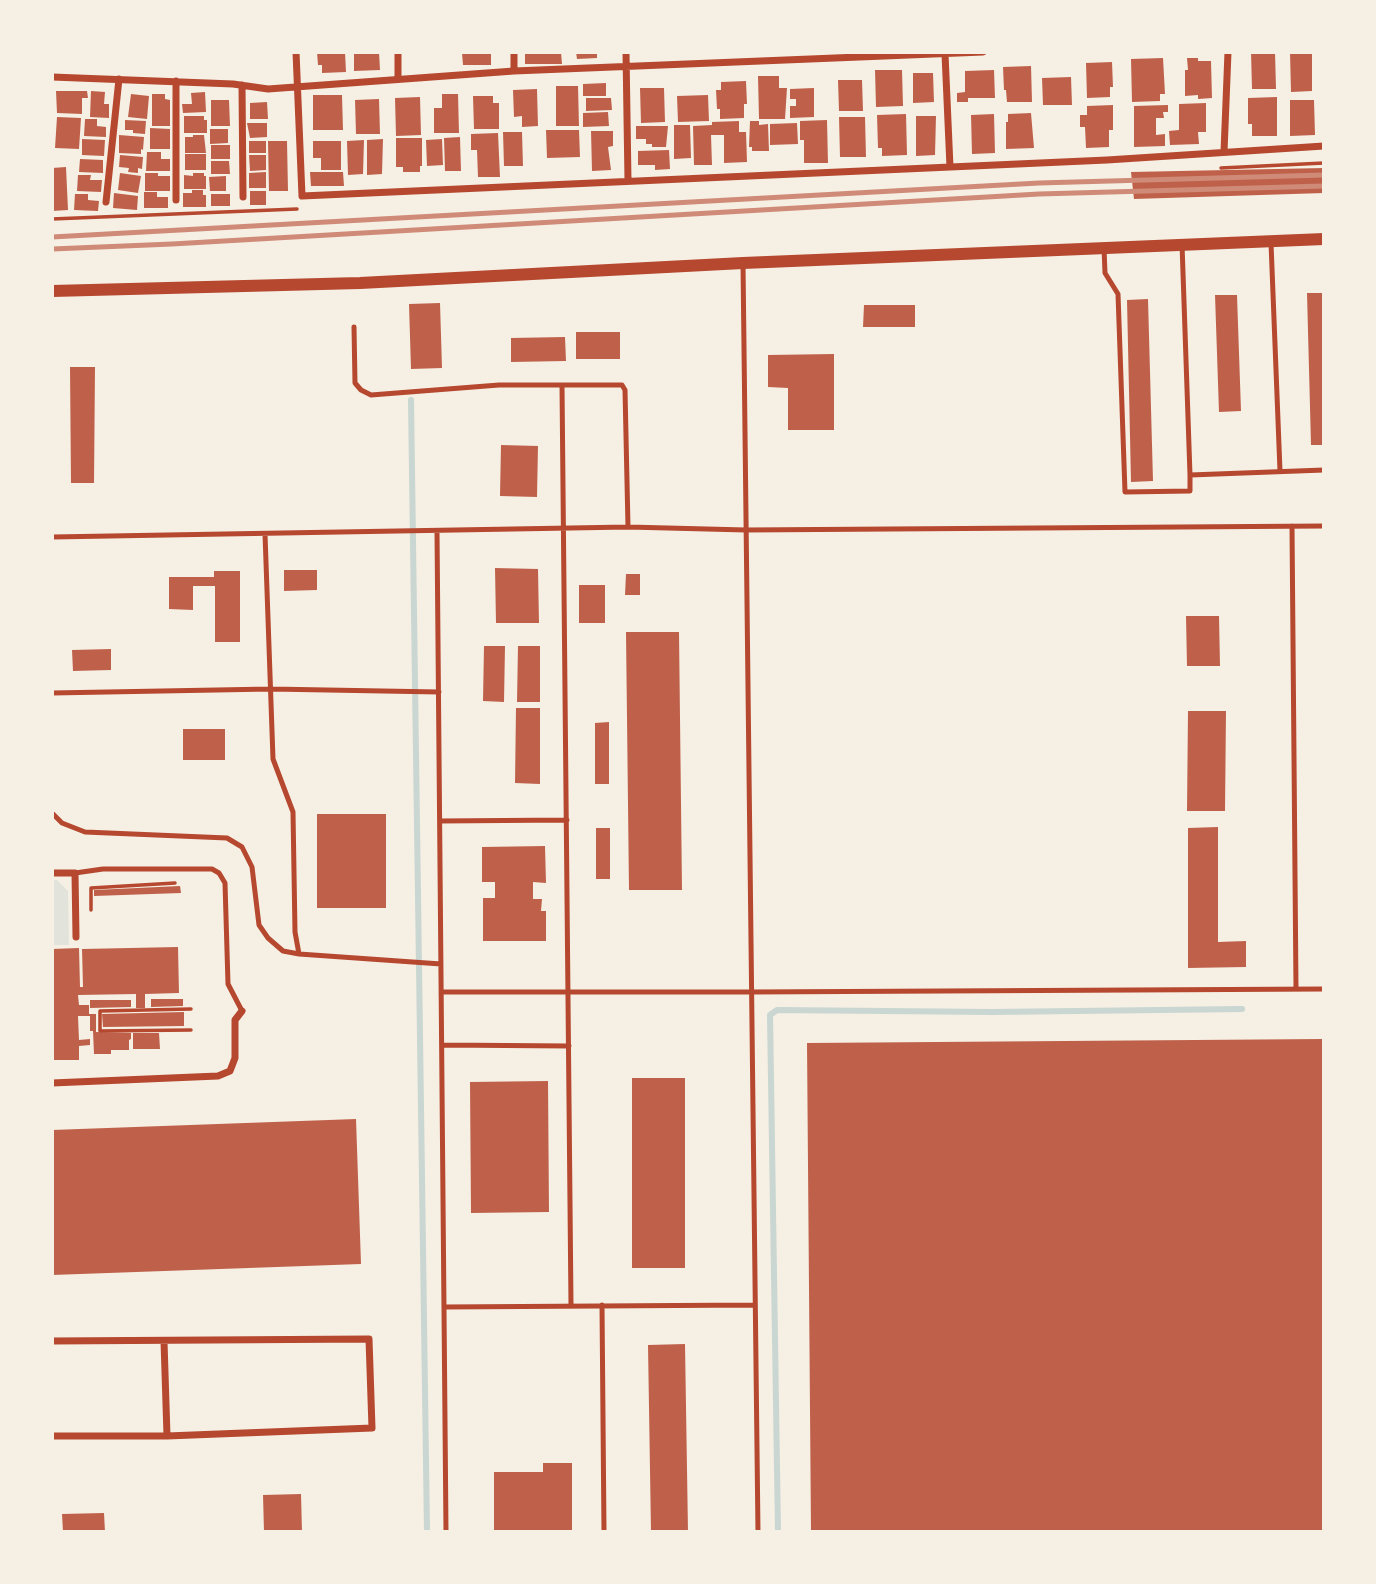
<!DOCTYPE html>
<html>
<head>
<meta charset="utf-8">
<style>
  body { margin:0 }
  #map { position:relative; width:1376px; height:1584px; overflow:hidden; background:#f6efe4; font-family:Manrope,sans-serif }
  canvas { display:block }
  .frame { position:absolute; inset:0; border:54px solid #f6efe4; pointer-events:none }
</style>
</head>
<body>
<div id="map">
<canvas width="1376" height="1584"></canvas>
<div class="frame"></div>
</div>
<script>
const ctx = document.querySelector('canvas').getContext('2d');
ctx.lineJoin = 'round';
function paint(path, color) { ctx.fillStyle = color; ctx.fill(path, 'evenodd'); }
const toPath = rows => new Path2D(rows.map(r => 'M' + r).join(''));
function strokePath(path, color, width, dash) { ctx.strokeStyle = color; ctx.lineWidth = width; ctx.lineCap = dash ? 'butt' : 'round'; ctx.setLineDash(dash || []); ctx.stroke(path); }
const green = toPath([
  [52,880,57,880,68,891,69,945,53,945]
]);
const stream = toPath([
  [411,400,427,1532],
  [778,1532,770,1015,777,1010,992,1012,1242,1009]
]);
const building = toPath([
  [317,52,345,52,346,72,322,73,322,65,318,65],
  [354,52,379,52,380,70,354,71],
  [491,52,491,65,463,65,462,53],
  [525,52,561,52,562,64,525,64],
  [576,52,597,52,597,58,577,59],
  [1251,52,1275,52,1276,89,1252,89],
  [1290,52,1312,52,1312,91,1291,92],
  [1163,58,1165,94,1160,94,1160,101,1132,102,1131,59],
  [1187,58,1198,58,1198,61,1211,61,1212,98,1198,99,1198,95,1185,96,1185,70,1188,70],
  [1112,62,1113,87,1110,87,1110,97,1087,98,1086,63],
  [1031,66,1032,102,1007,102,1006,90,1004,90,1003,67],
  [875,70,902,70,903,106,876,107],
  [994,70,995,98,968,98,968,102,957,102,957,93,965,92,965,71],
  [913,73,933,73,934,102,913,103],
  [758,76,779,76,779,88,787,88,785,119,759,119],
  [1071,77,1072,105,1043,105,1042,78],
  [838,80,862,80,863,111,839,111],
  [746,81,747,104,744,104,744,118,720,119,720,109,717,109,716,90,721,90,721,82],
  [606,83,606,96,583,96,583,84],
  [556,86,578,86,579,126,556,126],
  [640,88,664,88,665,122,641,123],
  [814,88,814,117,790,118,790,106,796,106,796,99,790,99,790,89],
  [537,89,538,126,522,127,522,116,514,117,513,90],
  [56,91,87,91,88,98,82,98,82,114,57,113],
  [91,91,105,92,104,104,109,104,109,118,90,117],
  [205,92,206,112,183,113,182,104,192,104,191,93],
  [131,94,149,96,147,119,128,117],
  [152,94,165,94,165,99,170,100,170,126,152,126],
  [442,94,458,94,459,133,434,133,434,108,442,108],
  [313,95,342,95,343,130,313,130],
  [708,95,709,121,678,122,677,96],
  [473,96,493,96,493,103,499,103,499,129,474,129],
  [420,97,421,135,396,136,395,98],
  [1277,97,1277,136,1252,136,1252,124,1248,124,1248,98],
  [586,98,611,98,612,110,586,111],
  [379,99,380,134,356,134,355,100],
  [211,100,229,100,230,126,211,126],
  [1290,100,1314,100,1315,135,1290,136],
  [267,102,268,119,250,119,250,103],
  [1206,103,1206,132,1198,132,1199,144,1170,145,1169,131,1179,130,1179,104],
  [1113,105,1113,130,1109,130,1109,147,1086,148,1085,127,1080,127,1080,115,1087,115,1087,106],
  [1168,105,1168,112,1163,112,1164,118,1156,118,1156,135,1165,134,1165,146,1134,147,1134,106],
  [608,112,609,126,583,127,583,113],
  [1031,113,1034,148,1006,149,1006,122,1008,122,1008,114],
  [906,114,907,155,882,156,882,148,878,148,877,115],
  [994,114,995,153,972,154,971,115],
  [184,116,204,116,204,120,207,120,207,133,184,133],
  [916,116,936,116,935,155,916,156],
  [57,117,81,118,79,149,55,148],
  [839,117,865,117,866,157,840,157],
  [85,119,97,119,97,126,106,127,106,137,84,136],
  [125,120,146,121,145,134,133,133,133,130,125,130],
  [827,120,828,163,804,163,804,140,800,140,800,121],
  [739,121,739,132,746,132,747,162,724,163,724,135,711,135,712,165,694,165,693,126,712,125,712,122],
  [750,121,759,121,759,125,768,124,769,151,752,151,752,147,749,147],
  [247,123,267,123,267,137,250,138],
  [797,123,798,144,770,145,770,124],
  [674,125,690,125,691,158,674,159],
  [636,126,668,126,666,147,652,147,652,144,646,144,646,139,636,139],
  [150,128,170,129,170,149,150,149],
  [210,129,228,129,228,143,210,144],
  [546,130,579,130,580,157,547,158],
  [591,131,613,131,613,146,608,147,611,170,592,171],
  [503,132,522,132,523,166,504,166],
  [498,133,500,177,478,177,477,150,471,150,471,134],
  [119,135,144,137,143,150,141,149,141,154,119,153],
  [193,135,204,135,206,153,185,153,185,137,193,137],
  [460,137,461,171,445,171,444,138],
  [396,138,422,138,422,166,420,166,420,172,403,172,403,167,396,167],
  [82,139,105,140,104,156,82,155],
  [383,139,382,174,367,175,367,140],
  [442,139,443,165,427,166,426,140],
  [364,140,363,174,348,175,347,141],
  [249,141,266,141,266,153,249,153],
  [268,141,287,141,288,191,269,191],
  [313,141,341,141,341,170,321,170,321,158,313,158],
  [211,145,230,145,230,159,211,159],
  [669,150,670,169,655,170,655,165,638,165,638,151],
  [147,152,161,152,161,159,170,159,170,171,146,171],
  [185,154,206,154,206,170,185,170],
  [120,155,143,157,142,169,138,168,138,173,128,172,129,168,119,167],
  [249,155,266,155,266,170,250,171],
  [80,159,103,160,103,173,79,172],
  [211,161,229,161,230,174,211,174],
  [66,167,68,210,52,211,52,168],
  [1324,168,1324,193,1134,199,1131,172],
  [266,172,266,188,249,188,249,173],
  [310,172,343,172,344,186,311,186],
  [120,173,141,176,138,193,118,190],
  [145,173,158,173,158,176,170,176,170,191,145,191],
  [193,173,204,173,204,176,206,176,206,189,184,189,184,175,193,176],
  [78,175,91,175,90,180,102,180,101,192,77,191],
  [226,176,226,191,210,191,209,177],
  [192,190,203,190,203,195,206,195,206,207,183,207,183,193,192,193],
  [250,191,266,191,266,205,250,205],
  [144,192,157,192,157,197,168,197,168,208,144,208],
  [114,193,138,196,137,210,113,208],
  [75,194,88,194,88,200,99,201,98,211,74,210],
  [211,194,230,194,230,206,211,206],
  [1307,293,1324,293,1324,445,1311,445],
  [1215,295,1237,295,1241,411,1219,412],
  [1148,299,1153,481,1131,482,1127,300],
  [440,303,442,368,411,369,409,304],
  [864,305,915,305,915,327,863,327],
  [576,332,620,332,620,359,576,359],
  [565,337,566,361,511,362,511,338],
  [834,354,834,430,788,430,788,388,768,387,768,355],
  [70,367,95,367,94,483,71,483],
  [501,445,538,446,537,497,500,496],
  [495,568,538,569,539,623,496,623],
  [284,570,317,570,317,590,284,591],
  [214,571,240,571,240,642,215,642,215,586,193,586,193,610,169,609,169,577,214,577],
  [626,574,640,574,640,595,625,595],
  [579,585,605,585,605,623,579,623],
  [1186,616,1219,616,1220,666,1187,666],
  [626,632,679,632,682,890,629,890],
  [484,646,505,646,504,702,483,701],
  [518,646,540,646,540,702,517,702],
  [111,649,111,670,73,671,72,650],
  [516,708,540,708,540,784,515,783],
  [1188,711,1226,711,1225,811,1187,811],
  [609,722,609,784,595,784,595,723],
  [183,729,225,729,225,760,183,760],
  [317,814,386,814,386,908,317,908],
  [1218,827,1218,942,1246,941,1246,967,1188,968,1188,828],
  [596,828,610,828,610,879,596,879],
  [545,846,546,883,533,882,533,899,542,899,541,911,546,911,546,941,483,941,483,898,495,898,495,882,482,882,482,847],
  [180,886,181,893,94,896,94,890],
  [178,947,179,993,145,994,145,1008,136,1008,136,994,78,995,79,1005,89,1005,89,1014,96,1014,96,1032,131,1033,131,1039,129,1040,129,1050,111,1050,111,1054,94,1054,93,1031,90,1031,90,1016,78,1016,79,1040,90,1039,90,1045,79,1046,79,1060,52,1060,52,949,79,948,80,987,83,987,82,949],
  [151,999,183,999,183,1006,151,1007],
  [90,1000,131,1000,131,1007,90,1008],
  [184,1012,184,1026,103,1027,102,1014],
  [133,1033,159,1033,160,1049,133,1049],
  [1324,1039,1324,1532,811,1532,807,1043],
  [632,1078,685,1078,685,1268,632,1268],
  [548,1081,549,1212,471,1213,470,1082],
  [356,1119,361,1264,52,1275,52,1130],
  [685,1344,688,1532,651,1532,648,1345],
  [543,1463,572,1463,572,1532,494,1532,494,1472,543,1472],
  [301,1494,302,1532,264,1532,263,1495],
  [104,1513,105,1532,63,1532,62,1514]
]);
const path = toPath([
  [1221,168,1324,163],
  [52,219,297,209],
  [91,910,91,888,175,883],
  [191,1009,100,1011,100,1031,191,1030]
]);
const service = toPath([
  [1271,243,1280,471],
  [1182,244,1190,475,1324,470],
  [1104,248,1105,273,1118,294,1125,492,1190,491,1190,475],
  [743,263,758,1532],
  [354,327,355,383,361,390,371,395,499,385,622,385,625,390,628,527],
  [562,385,571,1305],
  [1292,526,1296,989],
  [437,531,446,1532],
  [265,534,273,759,293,812,295,932,299,954],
  [52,537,628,527,746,530,1324,526],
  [52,693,271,689,439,692],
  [52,813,62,823,85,832,227,838,242,847,252,867,259,925,268,938,283,951,299,954,441,964],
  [440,821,567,820],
  [75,873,103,869,212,869,219,873,225,883,228,984,242,1011],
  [441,992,751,992,1324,989],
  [442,1045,569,1046],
  [602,1305,604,1532],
  [444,1307,754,1305]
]);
const minor = toPath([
  [296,52,302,196,1107,160,1324,146],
  [514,52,514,71],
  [626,52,628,181],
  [945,54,950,167],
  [52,77,233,84,268,89,514,71,983,52],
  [398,78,398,52],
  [242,85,243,197],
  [1224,152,1228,52],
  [176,200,176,81],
  [106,202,119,79],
  [52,873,75,873,76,937],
  [52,1083,218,1076,230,1071,235,1058,235,1020,242,1011],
  [52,1341,369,1339,372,1428,167,1436,52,1436],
  [164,1341,167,1436]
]);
const tertiary = toPath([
  [52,291,360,283,743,263,1324,239]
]);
const rail = toPath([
  [52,237,1039,183,1324,175],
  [52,249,172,244,1039,194,1324,186]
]);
paint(green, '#e2e4dc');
strokePath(stream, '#c9d6d2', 6);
paint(building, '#bf614a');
strokePath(path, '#b5482f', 3.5);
strokePath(service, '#b5482f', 5);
strokePath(minor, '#b5482f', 7);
strokePath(tertiary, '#b5482f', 12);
strokePath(rail, '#cf8b77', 5);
</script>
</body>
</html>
